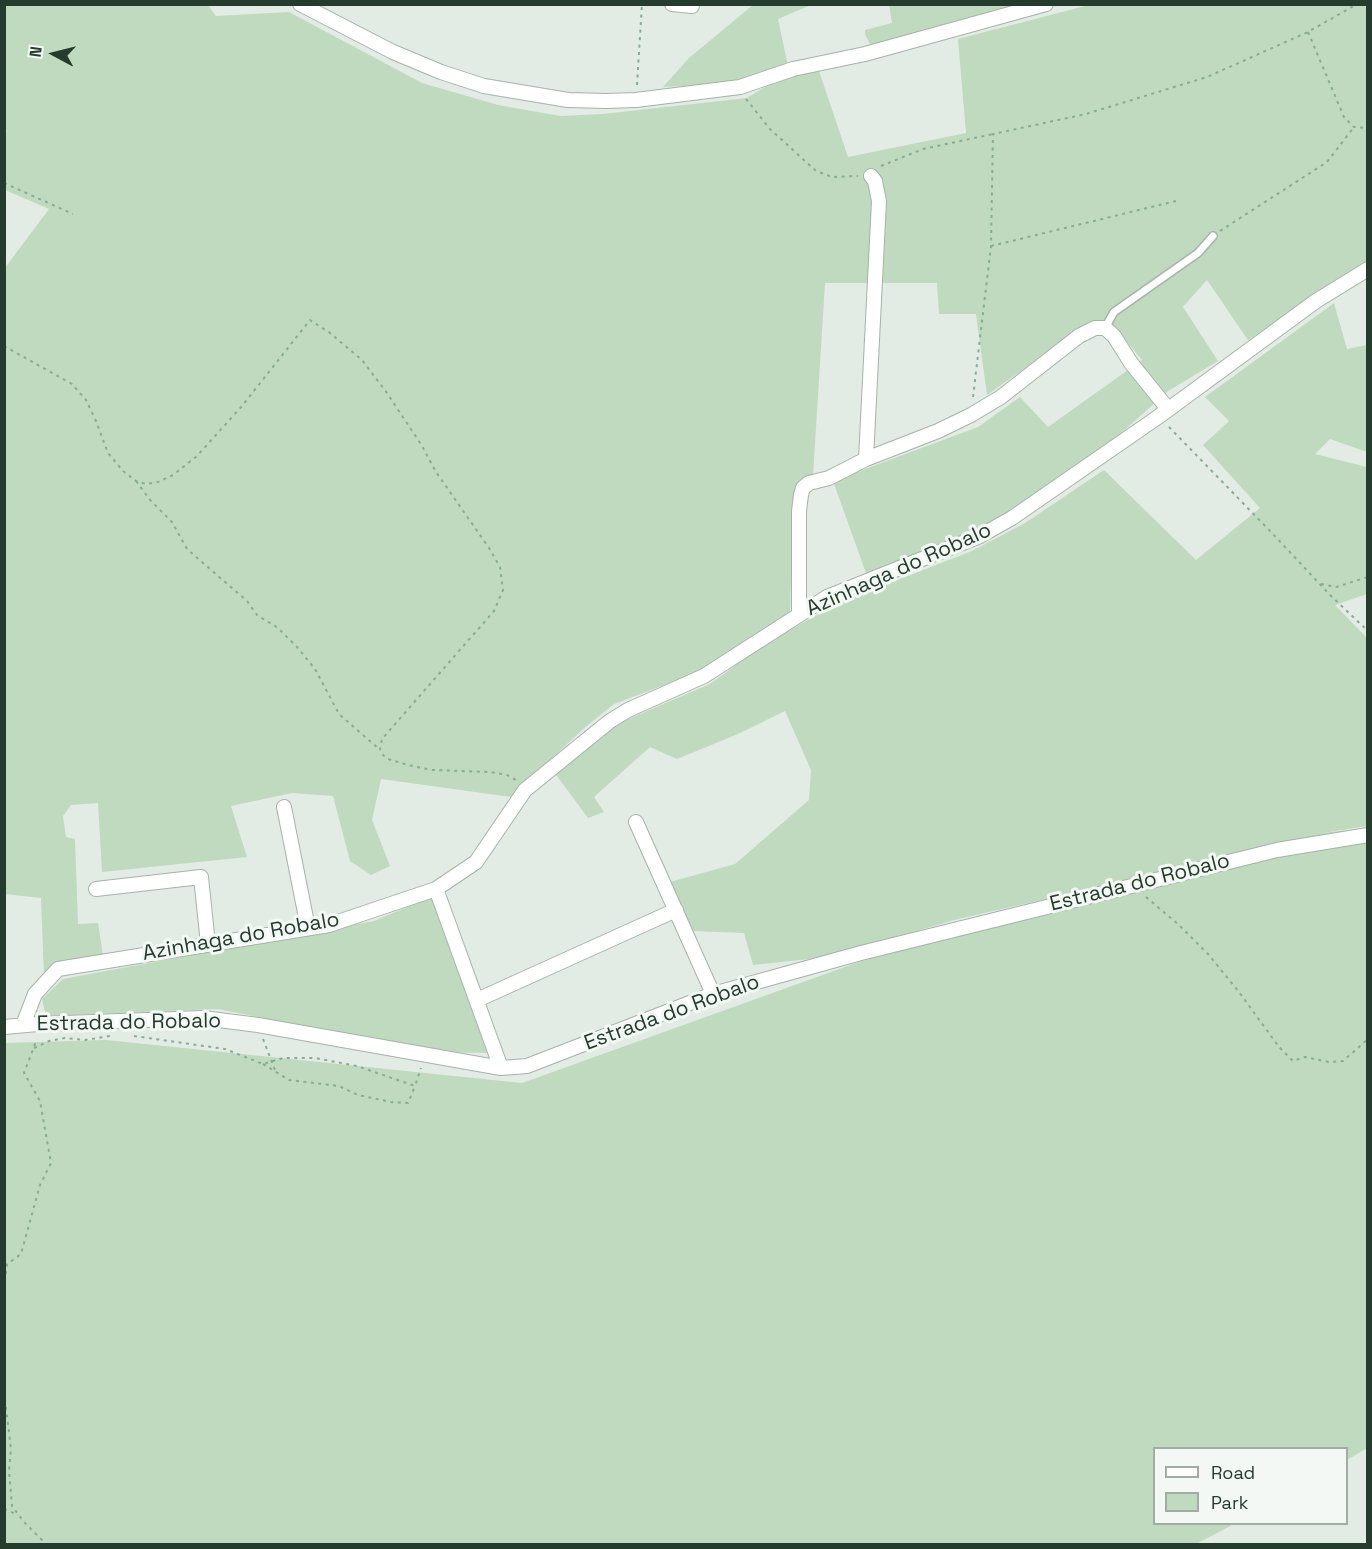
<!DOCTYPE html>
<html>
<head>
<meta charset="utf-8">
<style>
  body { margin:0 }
  #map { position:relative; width:1372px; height:1549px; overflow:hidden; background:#e3ebe5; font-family:"Space Grotesk",sans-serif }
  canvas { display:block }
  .frame { position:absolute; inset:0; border:6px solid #253b2e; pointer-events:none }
  .legend { position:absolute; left:1153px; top:1447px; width:195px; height:78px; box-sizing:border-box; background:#f3f8f4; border:2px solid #a1aca5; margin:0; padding:8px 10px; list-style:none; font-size:18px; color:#253b2e }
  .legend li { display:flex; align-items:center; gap:12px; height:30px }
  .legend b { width:30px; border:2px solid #a1aca5 }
  .north { position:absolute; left:24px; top:24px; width:60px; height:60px; -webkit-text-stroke:4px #f3f8f4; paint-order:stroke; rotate:277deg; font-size:16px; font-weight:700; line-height:24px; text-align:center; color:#253b2e }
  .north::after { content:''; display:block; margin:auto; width:21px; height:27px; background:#253b2e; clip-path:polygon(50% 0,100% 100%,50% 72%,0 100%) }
</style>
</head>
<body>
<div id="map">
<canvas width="1372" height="1549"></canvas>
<div class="frame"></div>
<ul class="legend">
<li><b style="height:8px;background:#fff"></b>Road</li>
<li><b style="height:16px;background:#bfdabe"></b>Park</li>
</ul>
<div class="north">N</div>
</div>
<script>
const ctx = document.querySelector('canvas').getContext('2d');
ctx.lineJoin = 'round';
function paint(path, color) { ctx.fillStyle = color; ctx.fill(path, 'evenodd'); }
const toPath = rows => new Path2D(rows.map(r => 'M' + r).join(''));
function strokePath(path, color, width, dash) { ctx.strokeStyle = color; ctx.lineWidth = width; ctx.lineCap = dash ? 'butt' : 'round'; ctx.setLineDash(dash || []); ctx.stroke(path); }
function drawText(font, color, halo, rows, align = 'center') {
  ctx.font = font + ' "Space Grotesk",sans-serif'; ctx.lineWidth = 6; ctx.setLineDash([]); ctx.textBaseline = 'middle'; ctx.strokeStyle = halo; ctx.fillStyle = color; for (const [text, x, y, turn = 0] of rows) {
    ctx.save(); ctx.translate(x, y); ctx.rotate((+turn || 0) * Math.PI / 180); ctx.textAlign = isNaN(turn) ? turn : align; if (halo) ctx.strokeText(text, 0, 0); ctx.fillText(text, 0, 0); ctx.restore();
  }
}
const green = toPath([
  [5,5,208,5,216,16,289,12,422,83,498,105,560,116,603,114,747,98,783,76,819,71,848,157,966,133,958,39,1089,5,1367,5,1367,262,1248,340,1207,280,1183,307,1218,361,1168,391,1118,436,1003,516,953,541,866,573,833,481,978,427,1020,397,1048,427,1142,360,1119,332,1099,324,1066,339,987,395,976,314,939,314,937,283,825,283,813,476,792,540,790,612,696,673,614,704,583,729,511,797,381,779,372,820,390,866,371,875,350,861,333,796,292,793,231,806,247,857,102,872,98,803,71,805,63,816,66,837,75,839,78,924,98,923,103,955,44,976,41,898,5,894,4,269,49,209,5,190,4,135,7,131,4,130],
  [753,5,811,5,778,19,788,66,725,84,663,87,689,58],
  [889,5,1032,5,871,46,865,34,865,30,892,23],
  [1334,303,1347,349,1367,345,1367,452,1330,439,1315,454,1367,467,1367,594,1335,605,1367,638,1367,826,1322,833,1367,828,1367,1448,1347,1460,1346,1448,1154,1448,1154,1524,1234,1524,1196,1544,5,1544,4,1043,106,1040,522,1083,856,963,1151,875,954,920,828,957,753,965,744,933,693,931,670,882,735,864,809,800,811,770,785,711,738,734,677,759,650,747,594,797,604,812,588,818,554,772,612,726,710,684,768,642,841,602,972,551,1025,523,1104,470,1196,560,1260,508,1203,445,1229,421,1205,397],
  [431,897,492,1053,433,1052,218,1009,46,1016,42,999,63,979,374,921]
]);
const path = toPath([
  [1308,32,1344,117,1354,127,1368,128],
  [637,85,642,4],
  [746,99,770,129,816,171,832,177,858,176],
  [881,166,923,149,993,134],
  [4,183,73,214],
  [1220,231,1327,162,1354,127],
  [991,246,1176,201],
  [4,346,72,384,86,400,96,421,108,453,123,471,136,481,146,484,158,482,173,475,197,456,242,406,310,320,330,333,362,360,387,393,422,446,436,472,489,548,500,567,503,590,494,611,382,739,380,749,383,755,388,759,408,765,432,770,490,772,507,775,516,780],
  [973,397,991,246,993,134,1086,114,1207,77,1308,32,1357,4],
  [1169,427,1272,533,1330,595,1368,631],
  [136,481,151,501,172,522,187,549,247,601,257,615,278,628,297,647,315,669,339,714,379,749],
  [1321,584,1336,587,1368,577],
  [1146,897,1179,925,1208,954,1239,992,1279,1047,1293,1061,1305,1057,1329,1062,1343,1061,1368,1039],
  [134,1036,225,1049,263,1064,283,1058,315,1058,357,1066,415,1086,421,1068],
  [263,1039,275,1070],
  [34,1048,49,1041,65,1038,85,1040,110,1036],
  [263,1064,289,1080,339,1086,358,1095,391,1102,408,1103,415,1086],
  [4,1289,7,1264,21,1254,40,1185,51,1163,40,1101,24,1073,37,1039],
  [4,1392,11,1449,9,1471,12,1506,24,1522,46,1544],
  [4,1509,18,1515]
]);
const service = toPath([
  [1105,328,1114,312,1198,253,1213,236]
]);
const minor = toPath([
  [300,4,393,52,441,72,484,86,568,100,606,101,636,100,740,87,793,69,865,54,1046,4],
  [672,4,692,6],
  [866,459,879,201,875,181,871,176],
  [799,613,799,511,801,495,803,488,809,483,829,478,866,459,938,431,971,415,1001,397,1079,336,1095,328,1105,328,1114,336,1131,363,1168,409],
  [284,807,308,928],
  [636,822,713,994],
  [96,889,201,877,208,944],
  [436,889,501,1068],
  [477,1000,676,910],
  [23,1025,35,994,58,969,329,925,436,889,476,862,525,790,610,721,628,710,704,676,827,597,980,536,1012,518,1158,417,1316,301,1368,269],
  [4,1027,38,1024,203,1018,258,1025,501,1068,527,1066,713,994,861,953,1277,850,1368,835]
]);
const streetNames = [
  ["Azinhaga do Robalo",899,570,-24],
  ["Estrada do Robalo",1140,883,-14],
  ["Azinhaga do Robalo",241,937,-10],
  ["Estrada do Robalo",672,1013,-20],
  ["Estrada do Robalo",129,1023,-1]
];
paint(green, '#bfdabe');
strokePath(service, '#a6b3aa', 10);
strokePath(minor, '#a6b3aa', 16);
strokePath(path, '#87ac95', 2, [3, 4.5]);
strokePath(service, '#fff', 7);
strokePath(minor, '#fff', 14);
drawText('21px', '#253b2e', '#f3f8f4', streetNames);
</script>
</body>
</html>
